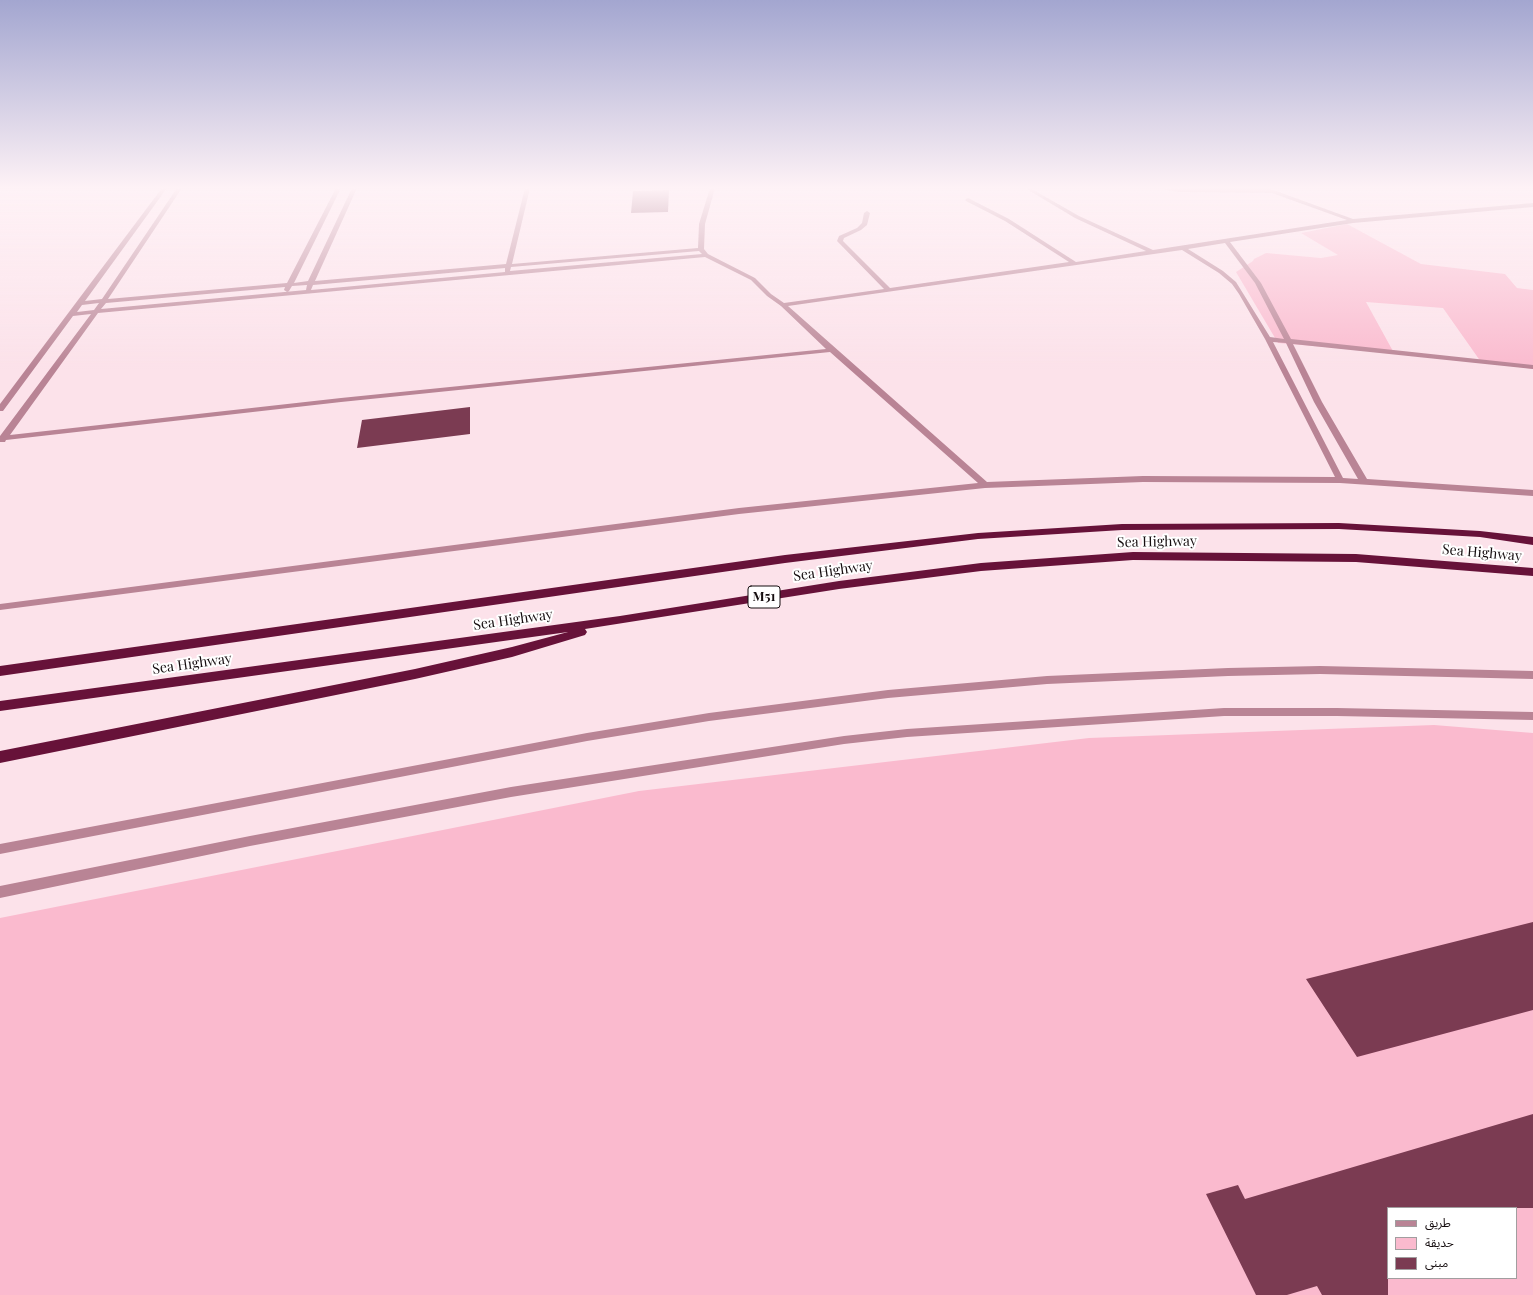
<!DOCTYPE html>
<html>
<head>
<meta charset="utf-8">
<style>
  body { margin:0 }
  #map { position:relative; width:1533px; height:1295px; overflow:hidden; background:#fce2ea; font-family:"Playfair Display","Noto Sans Arabic",serif }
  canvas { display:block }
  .legend { position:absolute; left:1387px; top:1207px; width:130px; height:72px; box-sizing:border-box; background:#fff; border:1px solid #a19e9f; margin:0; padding:5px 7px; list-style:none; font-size:12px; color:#150d0f }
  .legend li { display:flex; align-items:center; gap:8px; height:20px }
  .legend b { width:20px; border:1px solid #a19e9f }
</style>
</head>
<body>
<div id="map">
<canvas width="1533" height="1295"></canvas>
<ul class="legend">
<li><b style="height:5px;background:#b98495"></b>طريق</li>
<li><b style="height:11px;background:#fabace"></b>حديقة</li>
<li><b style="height:11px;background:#7b3b52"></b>مبنى</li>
</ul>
</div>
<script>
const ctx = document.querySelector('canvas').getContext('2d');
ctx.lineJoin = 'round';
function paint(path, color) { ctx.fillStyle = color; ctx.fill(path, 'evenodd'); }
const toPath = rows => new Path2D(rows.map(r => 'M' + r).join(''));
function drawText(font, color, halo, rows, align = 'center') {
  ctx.font = font + ' "Playfair Display",serif'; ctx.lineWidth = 4; ctx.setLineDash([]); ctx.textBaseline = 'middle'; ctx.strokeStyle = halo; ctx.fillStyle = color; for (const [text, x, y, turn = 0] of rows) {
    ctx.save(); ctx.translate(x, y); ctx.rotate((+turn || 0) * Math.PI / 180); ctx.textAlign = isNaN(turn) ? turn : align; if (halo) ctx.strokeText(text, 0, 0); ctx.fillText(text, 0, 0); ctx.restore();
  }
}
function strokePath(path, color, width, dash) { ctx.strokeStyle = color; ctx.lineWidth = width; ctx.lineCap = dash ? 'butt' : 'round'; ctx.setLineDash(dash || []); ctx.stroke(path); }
const green = toPath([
  [1347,224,1421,264,1505,274,1517,288,1533,290,1533,369,1481,362,1443,308,1366,302,1394,353,1278,343,1236,272,1253,261,1254,259,1266,253,1321,258,1338,255,1301,233],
  [1434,725,1533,733,1533,1295,0,1295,0,918,639,791,1089,738],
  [1388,1208,1516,1208,1516,1278,1388,1278]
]);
const building = toPath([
  [669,190,668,212,631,213,633,191],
  [470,407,470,434,357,448,362,420],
  [1533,922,1533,1010,1357,1057,1306,979],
  [1533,1114,1533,1208,1388,1208,1388,1295,1322,1295,1317,1286,1287,1295,1256,1295,1206,1194,1238,1185,1245,1199]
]);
const minor = toPath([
  [162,188,167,188,85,301,102,299,177,188,182,188,108,299,287,283,336,188,341,188,294,283,308,281,352,188,357,188,315,281,506,264,525,188,530,188,512,264,698,248,699,224,710,188,715,188,705,224,704,249,708,254,755,278,771,294,784,303,884,289,837,241,839,236,857,228,862,223,864,213,867,211,870,213,867,225,861,230,844,238,843,241,890,288,1069,262,1005,221,966,201,965,200,968,198,1009,219,1076,262,1146,251,1075,218,1025,188,1030,188,1079,216,1153,250,1347,220,1272,193,1181,192,1165,190,1163,188,1265,189,1268,188,1353,219,1533,203,1533,207,1353,223,1230,242,1261,283,1291,339,1533,365,1533,369,1293,344,1322,402,1367,479,1533,490,1533,496,1340,483,1143,482,985,488,739,514,0,610,0,604,739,508,978,483,830,352,341,402,6,440,5,442,0,442,0,436,91,314,73,316,3,411,0,411,0,404,162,188],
  [1225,243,1255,283,1284,339,1270,337,1236,282,1223,271,1188,249,1225,243],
  [1182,250,1219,273,1232,284,1239,294,1265,339,1335,477,1143,476,987,482,788,306,1182,250],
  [699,251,702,254,510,271,511,267,699,251],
  [705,257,751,280,767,296,781,306,826,349,341,398,10,435,98,313,705,257],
  [505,268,505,272,311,290,313,285,505,268],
  [307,285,306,290,101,309,106,303,285,287,284,290,287,292,289,291,292,286,307,285],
  [99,303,94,310,77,312,82,305,99,303],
  [1273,342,1286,343,1314,402,1358,479,1343,478,1273,342],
  [1320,666,1533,671,1533,679,1320,674,1228,676,1047,684,888,698,709,721,587,741,0,854,0,844,587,733,709,713,888,690,1047,676,1228,668,1320,666],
  [1224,708,1337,708,1533,712,1533,720,1337,716,1224,716,907,737,844,744,511,797,250,846,0,898,0,886,250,836,511,787,844,736,907,729,1224,708]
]);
const highway = toPath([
  [1339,523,1480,531,1533,537,1533,545,1480,537,1339,529,1122,530,978,539,785,563,0,676,0,666,785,555,978,533,1122,524,1339,523],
  [1133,552,1356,554,1533,568,1533,576,1356,562,1133,560,981,571,839,589,585,629,587,632,585,635,512,657,415,679,0,763,0,751,415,669,512,647,568,632,0,711,0,701,620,616,839,581,981,563,1133,552]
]);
const shields = [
  [764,597,32]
];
const shieldNames = [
  ["M51",764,597]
];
const streetNames = [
  ["Sea Highway",1157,542,-1],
  ["Sea Highway",1482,553,5],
  ["Sea Highway",833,571,-8],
  ["Sea Highway",513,620,-8],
  ["Sea Highway",192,664,-8]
];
paint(green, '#fabace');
paint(building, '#7b3b52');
paint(minor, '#b98495');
paint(highway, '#671239');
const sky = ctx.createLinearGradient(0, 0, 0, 369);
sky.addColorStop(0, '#a3a6d0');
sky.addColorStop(0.51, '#fef2f6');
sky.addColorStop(1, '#fef2f600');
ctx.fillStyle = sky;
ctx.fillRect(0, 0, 1533, 369);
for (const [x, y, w] of shields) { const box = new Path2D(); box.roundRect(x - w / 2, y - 11, w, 22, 3); ctx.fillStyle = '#fff'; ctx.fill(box); strokePath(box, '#150d0f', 1); }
drawText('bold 13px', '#150d0f', null, shieldNames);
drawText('14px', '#150d0f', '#fff', streetNames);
</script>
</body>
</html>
